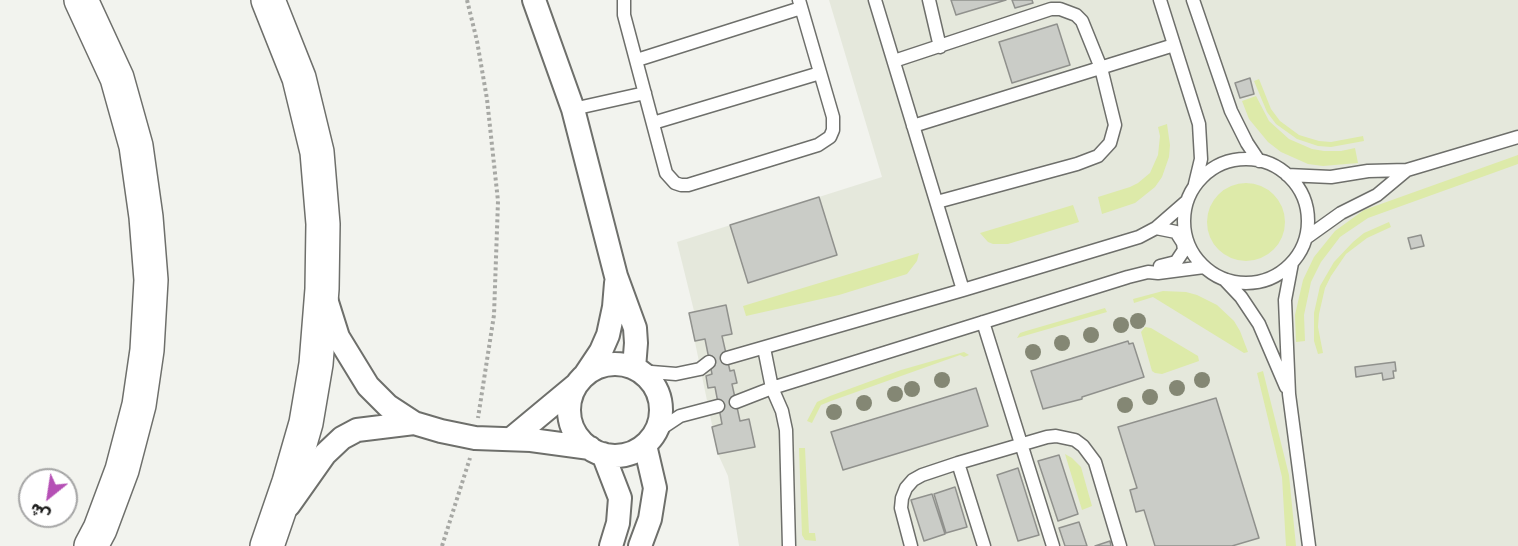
<!DOCTYPE html>
<html>
<head>
<meta charset="utf-8">
<style>
  body { margin:0 }
  #map { position:relative; width:1518px; height:546px; overflow:hidden; background:#f2f3ee; font-family:Rubik,"Noto Naskh Arabic",sans-serif }
  canvas { display:block }
  .north { position:absolute; left:18px; top:468px; width:60px; height:60px; box-sizing:border-box; background:#fff; border:2px solid #a5a5a5; border-radius:50%; rotate:210deg; font-size:16px; font-weight:700; line-height:24px; text-align:center; color:#1e1e1d }
  .north::after { content:''; display:block; margin:auto; width:21px; height:27px; background:#b550b5; clip-path:polygon(50% 0,100% 100%,50% 72%,0 100%) }
</style>
</head>
<body>
<div id="map">
<canvas width="1518" height="546"></canvas>
<div class="north">ش</div>
</div>
<script>
const ctx = document.querySelector('canvas').getContext('2d');
ctx.lineJoin = 'round';
function paint(path, color) { ctx.fillStyle = color; ctx.fill(path, 'evenodd'); }
const toPath = rows => new Path2D(rows.map(r => 'M' + r).join(''));
function strokePath(path, color, width, dash) { ctx.strokeStyle = color; ctx.lineWidth = width; ctx.lineCap = dash ? 'butt' : 'round'; ctx.setLineDash(dash || []); ctx.stroke(path); }
const built = toPath([
  [829,0,1518,0,1518,546,739,546,728,476,718,454,689,313,694,311,677,242,882,177]
]);
const green = toPath([
  [1259,79,1271,109,1280,121,1299,135,1319,141,1331,142,1363,136,1364,141,1331,147,1318,146,1297,139,1276,124,1267,112,1254,81],
  [1256,96,1269,121,1289,139,1312,149,1324,151,1341,151,1355,148,1358,163,1323,166,1308,164,1281,152,1268,142,1249,119,1242,101],
  [1167,124,1170,145,1169,157,1162,177,1155,187,1135,203,1102,214,1098,197,1130,187,1138,183,1150,173,1158,155,1160,136,1158,127],
  [1518,155,1518,164,1368,218,1340,237,1321,262,1311,282,1304,315,1305,341,1296,342,1295,315,1303,280,1314,257,1335,231,1364,210],
  '1207 222a39 39 0 1 1 78 0a39 39 0 1 1-78 0Z',
  [1073,205,1079,222,1008,244,993,244,988,242,980,233],
  [1389,222,1391,227,1367,238,1346,254,1331,276,1325,288,1319,314,1318,327,1323,353,1318,354,1314,341,1314,313,1320,286,1334,262,1353,242,1364,233],
  [919,253,917,261,907,274,839,295,746,316,743,306],
  [1163,291,1186,292,1197,295,1217,305,1234,321,1240,331,1248,352,1244,353,1153,297,1134,303,1133,299],
  [1105,308,1107,312,1017,338,1020,333,1026,331],
  [1145,327,1151,328,1198,356,1199,361,1162,374,1155,373,1152,371,1141,332],
  [964,352,969,355,964,357,960,355,831,401,821,405,812,423,807,421,817,402,830,396,901,370],
  [1263,371,1289,475,1296,546,1286,546,1282,477,1257,373],
  [799,448,805,448,809,533,815,533,816,541,805,540,802,535],
  [1065,454,1072,458,1081,467,1092,506,1082,510]
]);
const building = toPath([
  [951,0,1006,0,956,15,951,0],
  [1012,0,1032,0,1033,3,1015,8,1012,0],
  [1057,24,1070,65,1012,83,999,42,1057,24],
  [1250,78,1254,94,1240,98,1235,83,1250,78],
  [819,197,837,255,748,283,730,225,819,197],
  [1421,235,1424,246,1411,249,1408,238,1421,235],
  [726,305,732,334,722,336,727,358,730,371,734,370,737,383,732,384,740,421,749,419,755,447,718,454,712,427,722,424,715,387,708,388,706,376,712,374,705,339,695,341,689,313,726,305],
  [1128,341,1129,344,1133,343,1144,377,1082,397,1082,399,1043,409,1031,371,1128,341],
  [1395,362,1396,371,1393,371,1394,378,1383,380,1382,373,1356,377,1355,367,1395,362],
  [976,388,988,426,843,470,831,432,976,388],
  [1216,398,1259,538,1232,546,1155,546,1144,510,1136,512,1130,490,1137,488,1118,427,1216,398],
  [1059,455,1078,514,1058,521,1038,461,1059,455],
  [1018,468,1039,535,1018,541,997,475,1018,468],
  [955,487,967,527,946,533,934,494,955,487],
  [932,494,945,534,924,541,911,500,932,494],
  [1079,522,1087,546,1065,546,1059,528,1079,522],
  [1110,541,1111,546,1095,546,1110,541]
]);
const path = toPath([
  [467,0,477,41,487,99,498,201,494,315,478,418],
  [442,546,470,458]
]);
const service = toPath([
  [624,0,624,15,666,173,675,183,681,185,688,185,818,145,830,137,833,130,833,117,799,0],
  [875,0,963,290],
  [929,0,940,47],
  [1160,0,1199,124,1201,159,1195,184],
  [1193,0,1231,111,1247,143,1259,161],
  [637,60,801,8],
  [894,61,1051,9,1060,9,1076,15,1082,21,1101,68,1115,125,1110,143,1098,156,1077,164,937,202],
  [573,109,645,93],
  [653,123,820,73],
  [913,126,1174,45],
  '1184 221a62 62 0 1 1 124 0a62 62 0 1 1-124 0Z',
  [1287,175,1331,177,1368,171,1407,170,1518,137],
  [1156,228,1176,232,1183,243,1184,250,1176,262,1160,266],
  [1306,238,1341,213,1377,195,1407,170],
  [1292,263,1285,300,1289,394,1309,546],
  [1224,279,1241,297,1259,324,1286,387],
  [983,322,1053,546],
  [764,348,772,388,782,411,786,430,789,546],
  [727,358,963,290,1139,237,1156,228,1187,201],
  [639,371,676,374,700,369,709,362],
  [736,402,772,388,1128,277,1148,272,1158,273,1204,267],
  [656,432,680,416,718,406],
  [958,463,984,546],
  [911,546,901,508,902,498,906,488,913,480,922,475,958,463,1047,437,1056,436,1075,440,1083,446,1095,462,1120,546]
]);
const minor = toPath([
  [534,0,573,109,616,276,635,328,636,343,634,368],
  [326,299,338,337,368,386,388,406,414,423,441,431,475,438,531,440,590,448],
  '569 410a46 46 0 1 1 92 0a46 46 0 1 1-92 0Z',
  [585,375,601,351,608,335,614,307,616,283],
  [511,439,576,385],
  [603,454,620,498,618,523,611,546],
  [289,505,325,454,342,438,357,430,414,423],
  [640,546,650,519,655,488,645,445]
]);
const motorway = toPath([
  [81,0,117,78,136,146,146,217,151,280,147,350,139,405,122,470,100,529,91,546],
  [267,546,289,482,306,423,316,364,322,289,323,224,317,152,299,78,268,0]
]);
const trees = [
  [1138,321],
  [1121,325],
  [1091,335],
  [1062,343],
  [1033,352],
  [942,380],
  [1202,380],
  [1177,388],
  [912,389],
  [895,394],
  [1150,397],
  [864,403],
  [1125,405],
  [834,412]
];
paint(built, '#e5e8dc');
paint(green, '#ddeaa9');
paint(building, '#caccc7');
strokePath(building, '#90918d', 1.5);
strokePath(service, '#6e6f6b', 15);
strokePath(minor, '#6e6f6b', 26);
strokePath(motorway, '#6e6f6b', 36);
strokePath(path, '#a7a8a4', 4, [3, 3]);
strokePath(service, '#fff', 12);
strokePath(minor, '#fff', 22);
strokePath(motorway, '#fff', 33);
ctx.fillStyle = '#848774';
for (const [x, y] of trees) { ctx.beginPath(); ctx.arc(x, y, 8, 0, 2 * Math.PI); ctx.fill(); }
</script>
</body>
</html>
